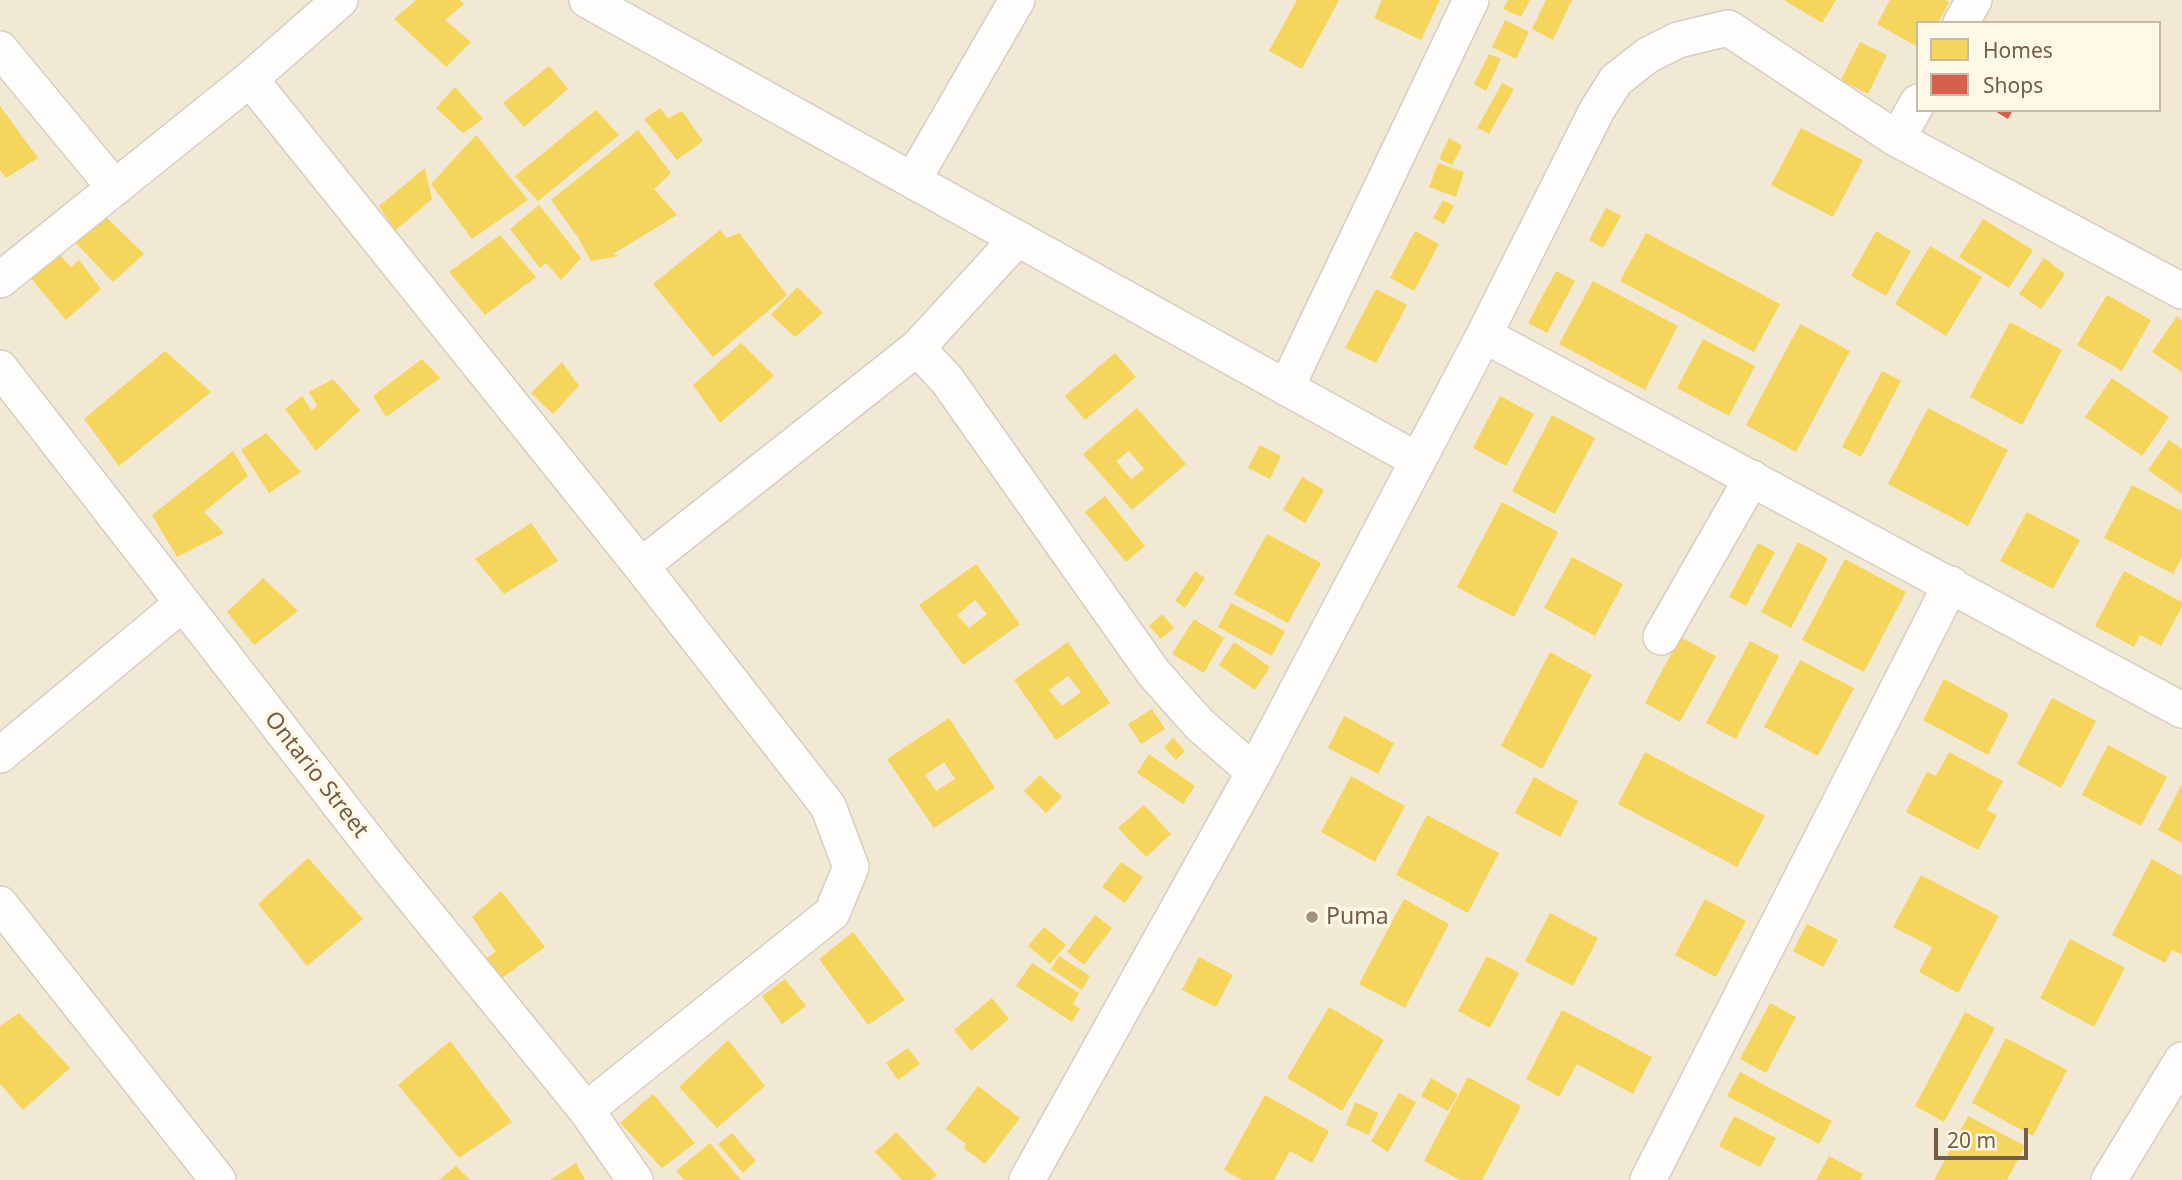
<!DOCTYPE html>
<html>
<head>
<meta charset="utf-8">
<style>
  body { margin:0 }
  #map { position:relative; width:2182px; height:1180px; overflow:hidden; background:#f6f2e6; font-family:"Noto Sans",sans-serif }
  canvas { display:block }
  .legend { position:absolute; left:1916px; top:21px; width:245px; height:91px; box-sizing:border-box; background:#fff8e6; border:2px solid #c7baa6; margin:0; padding:9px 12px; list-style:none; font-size:21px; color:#745c46 }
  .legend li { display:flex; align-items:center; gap:14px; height:35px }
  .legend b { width:35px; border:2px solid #c7baa6 }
  .scale { position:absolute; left:1934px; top:1128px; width:94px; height:32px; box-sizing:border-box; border:4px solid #745c46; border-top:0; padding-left:9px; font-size:21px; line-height:24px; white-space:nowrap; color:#745c46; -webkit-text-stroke:5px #fff8e6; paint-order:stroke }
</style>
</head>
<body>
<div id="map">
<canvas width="2182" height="1180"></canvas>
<ul class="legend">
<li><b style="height:19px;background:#f6d55c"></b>Homes</li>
<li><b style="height:19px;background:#d6604d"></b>Shops</li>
</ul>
<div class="scale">20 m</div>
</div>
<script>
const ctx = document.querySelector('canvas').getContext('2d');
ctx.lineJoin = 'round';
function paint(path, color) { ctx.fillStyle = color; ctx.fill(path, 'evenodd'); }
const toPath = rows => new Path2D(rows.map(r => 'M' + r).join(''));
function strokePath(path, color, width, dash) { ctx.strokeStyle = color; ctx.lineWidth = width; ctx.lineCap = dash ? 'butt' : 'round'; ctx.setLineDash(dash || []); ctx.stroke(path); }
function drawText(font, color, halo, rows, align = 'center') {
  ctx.font = font + ' "Noto Sans",sans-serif'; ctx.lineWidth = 7; ctx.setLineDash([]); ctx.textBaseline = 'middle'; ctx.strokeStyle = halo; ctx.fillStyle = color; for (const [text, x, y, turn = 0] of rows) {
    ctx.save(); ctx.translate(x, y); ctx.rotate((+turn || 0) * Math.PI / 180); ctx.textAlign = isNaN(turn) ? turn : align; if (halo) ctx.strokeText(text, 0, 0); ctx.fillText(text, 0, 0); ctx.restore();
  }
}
const residential = toPath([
  [0,0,2182,0,2182,1180,0,1180],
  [1918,23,2159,23,2159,110,1918,110]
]);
const homes = toPath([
  [416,0,460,0,464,4,445,20,471,42,446,67,394,19],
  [1297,0,1339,0,1302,69,1269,51],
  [1382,0,1440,0,1421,40,1374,18],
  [1508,0,1530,0,1521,17,1503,9],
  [1546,0,1572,0,1553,40,1532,29],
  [1784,0,1836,0,1822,23],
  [1890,0,1945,0,1949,2,1938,23,1918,23,1918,47,1877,24],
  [1505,20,1529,32,1516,59,1492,47],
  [1860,42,1887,55,1868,94,1841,80],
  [1489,54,1501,59,1486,91,1474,84],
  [549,66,568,89,524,127,503,103],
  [1502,83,1514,89,1489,134,1477,128],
  [455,87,483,119,463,133,436,108],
  [0,106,38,158,6,178,0,170],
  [660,108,668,118,682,111,703,141,677,160,644,119],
  [596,110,619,135,538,201,515,176],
  [1801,128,1863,160,1833,217,1771,185],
  [638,130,671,173,654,189,677,215,613,254,619,256,591,261,579,239,551,200],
  [476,135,528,200,472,239,431,184],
  [1449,138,1462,146,1452,165,1439,159],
  [1438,163,1464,172,1456,197,1429,187],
  [425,168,432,199,395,231,379,206],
  [1443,200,1454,206,1444,224,1433,218],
  [539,205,581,258,561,280,546,263,540,268,510,229],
  [1606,208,1621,216,1603,248,1589,240],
  [104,215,144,254,113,282,73,240],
  [1983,219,2033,250,2009,288,1959,257],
  [720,230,727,238,739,233,787,295,713,357,653,284],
  [1415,231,1439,244,1414,291,1390,278],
  [1876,231,1911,251,1886,296,1851,276],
  [1646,233,1780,304,1754,352,1620,281],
  [500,235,536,277,485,315,449,272],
  [1930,246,1982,277,1946,336,1895,304],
  [58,253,71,267,79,260,101,289,66,320,29,276],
  [2044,258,2065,274,2041,309,2019,294],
  [1556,271,1575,281,1547,333,1528,323],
  [1593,281,1678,326,1645,390,1559,344],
  [797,287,823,313,795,337,771,315],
  [1376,289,1407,305,1376,363,1345,348],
  [2107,295,2151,320,2122,371,2077,345],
  [2177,316,2182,320,2182,372,2152,352],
  [2010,322,2062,350,2022,425,1970,397],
  [1800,324,1850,351,1796,452,1746,425],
  [1703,339,1755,366,1729,416,1677,388],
  [741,343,774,376,720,423,693,385],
  [165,351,211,392,119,466,84,419],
  [1115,353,1136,377,1085,420,1065,396],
  [422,359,440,378,386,417,373,396],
  [562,362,579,386,553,414,531,393],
  [1882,371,1901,381,1861,457,1842,447],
  [2112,378,2169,417,2142,456,2085,417],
  [333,379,360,410,316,451,285,409,302,396,312,411,317,405,309,392],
  [1500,396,1534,414,1506,466,1473,448],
  [1137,408,1186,464,1132,510,1083,454],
  [1129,451,1144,469,1131,479,1116,461],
  [1928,408,2008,450,1968,526,1888,484],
  [1552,415,1595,438,1555,514,1512,491],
  [266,433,301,472,269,493,241,450],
  [2169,440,2182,449,2182,494,2148,470],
  [1260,445,1281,456,1270,479,1248,468],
  [233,451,248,476,204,512,224,533,177,557,152,515],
  [1302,477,1324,490,1305,523,1283,510],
  [2132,485,2182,511,2182,557,2173,574,2104,538],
  [1105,496,1145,546,1126,562,1085,512],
  [1502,502,1558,532,1514,617,1457,587],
  [2027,512,2080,540,2053,589,2000,561],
  [531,523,558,561,504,594,475,559],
  [1267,534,1321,563,1288,623,1234,594],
  [1798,542,1828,558,1791,628,1761,612],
  [1758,543,1775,552,1746,606,1729,597],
  [1572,557,1623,584,1595,636,1544,608],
  [1845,559,1906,592,1864,672,1802,640],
  [976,564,1020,624,963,665,919,605],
  [975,600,987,614,969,628,957,615],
  [1195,571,1205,578,1185,608,1175,601],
  [2124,571,2182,602,2182,607,2161,646,2140,635,2134,647,2095,626],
  [263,578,298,611,254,645,227,612],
  [1231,603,1285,631,1272,656,1218,627],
  [1162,614,1174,628,1161,639,1149,626],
  [1194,619,1224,638,1204,673,1172,654],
  [1680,637,1716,656,1680,722,1645,703],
  [1750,641,1779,656,1736,739,1706,723],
  [1068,642,1110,703,1056,740,1014,680],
  [1068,676,1081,692,1062,706,1049,690],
  [1234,642,1270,667,1255,690,1219,665],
  [1550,652,1592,675,1542,769,1501,746],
  [1800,660,1854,688,1818,756,1764,727],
  [1944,679,2009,714,1988,755,1923,720],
  [2052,698,2096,721,2061,788,2017,764],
  [1152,709,1165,729,1141,744,1128,724],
  [1344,716,1394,743,1378,774,1328,748],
  [949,718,995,788,934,828,887,759],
  [944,762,955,779,936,791,925,775],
  [1173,738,1185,751,1176,760,1164,747],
  [2108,745,2167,777,2141,826,2082,795],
  [1645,752,1765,816,1737,867,1618,804],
  [1949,752,2003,781,1987,810,1997,815,1978,850,1906,812,1927,772,1936,776],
  [1149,754,1195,786,1183,804,1137,773],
  [1040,775,1062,797,1046,813,1024,791],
  [1351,776,1405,806,1375,862,1321,832],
  [1534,777,1578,801,1560,837,1515,813],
  [2182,784,2182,843,2158,830],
  [1144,805,1171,834,1146,857,1118,828],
  [1427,815,1499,853,1468,913,1396,875],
  [308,858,363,919,307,966,258,904],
  [2152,859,2182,876,2182,952,2181,954,2172,950,2165,963,2112,935],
  [1121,862,1143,877,1125,903,1102,887],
  [1921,875,1999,916,1958,993,1919,972,1932,947,1893,927],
  [501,891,545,947,502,978,483,960,496,952,472,917],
  [1404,899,1449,924,1405,1008,1359,984],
  [1705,899,1746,921,1716,977,1675,955],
  [1550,913,1598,938,1573,986,1525,961],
  [1095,915,1112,928,1084,965,1067,952],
  [1807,924,1838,940,1823,967,1793,951],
  [1044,927,1066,945,1050,964,1028,946],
  [853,932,905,1000,868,1025,819,959],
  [2070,939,2125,968,2094,1027,2040,998],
  [1059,956,1090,976,1082,990,1051,969],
  [1487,956,1519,973,1490,1028,1458,1011],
  [1199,957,1233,975,1216,1007,1182,990],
  [1032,963,1079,993,1073,1004,1080,1009,1072,1022,1016,986],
  [785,979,806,1006,782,1024,762,996],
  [992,998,1009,1019,971,1051,954,1030],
  [1770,1003,1796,1017,1766,1073,1740,1059],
  [1329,1007,1384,1040,1342,1111,1287,1078],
  [1562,1010,1652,1057,1633,1094,1577,1064,1559,1097,1526,1079],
  [1965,1012,1995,1028,1944,1122,1915,1106],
  [19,1013,70,1068,23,1110,0,1084,0,1026],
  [2006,1038,2067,1070,2033,1136,1972,1103],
  [728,1040,765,1086,717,1128,679,1087],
  [450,1041,512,1122,459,1158,398,1085],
  [908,1048,920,1064,898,1080,886,1063],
  [1740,1072,1832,1121,1819,1144,1727,1096],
  [1468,1077,1521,1106,1482,1180,1460,1180,1424,1161],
  [1431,1078,1458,1094,1448,1111,1421,1096],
  [978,1086,1020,1118,985,1164,964,1148,966,1144,946,1129],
  [1399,1093,1416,1102,1388,1152,1371,1141],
  [653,1094,695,1143,662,1168,620,1123],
  [1265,1095,1329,1131,1312,1163,1290,1151,1274,1180,1242,1180,1224,1170],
  [1355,1102,1378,1113,1369,1135,1346,1125],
  [1734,1116,1776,1138,1760,1167,1719,1146],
  [1968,1116,2025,1146,2007,1180,1934,1180],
  [896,1132,937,1175,931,1180,902,1180,875,1152],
  [732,1133,756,1161,743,1173,718,1144],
  [710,1143,741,1180,684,1180,676,1171],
  [1829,1156,1863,1174,1860,1180,1816,1180],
  [576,1163,585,1180,550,1180],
  [456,1166,470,1180,439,1180]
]);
const shops = toPath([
  [1993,110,2013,110,2008,119]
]);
const minor = toPath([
  [587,0,1417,460],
  [1961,23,1974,0],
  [0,49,115,188],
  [250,79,641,566,828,806,851,867,832,913,586,1110],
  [1897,139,1918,102],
  [913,180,1017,0],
  [0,280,250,79,340,0],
  [1484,335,2182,710],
  [917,348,1017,239],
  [0,368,385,863,586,1110,635,1180],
  [1286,388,1471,0],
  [641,566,917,348,947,380,1153,672,1199,724,1254,772],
  [1661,637,1752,478],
  [0,755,182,604],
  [0,904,218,1180],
  [1027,1180,1254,772,1484,335,1597,110,1616,80,1648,55,1678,40,1728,28,1897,139,2182,291],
  [1648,1180,1951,584],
  [2109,1180,2182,1060]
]);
const markers = [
  [1312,917,7,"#a2907e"]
];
const streetNames = [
  ["Ontario Street",316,775,52]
];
const poiNames = [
  ["Puma",1326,917]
];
paint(residential, '#f2e9d5');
paint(homes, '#f6d55c');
paint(shops, '#d6604d');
strokePath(minor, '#d5cdc1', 38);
strokePath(minor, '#fefdfb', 35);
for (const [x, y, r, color] of markers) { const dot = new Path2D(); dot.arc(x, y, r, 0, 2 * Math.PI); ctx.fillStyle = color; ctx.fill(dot); strokePath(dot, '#fff8e6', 2.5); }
drawText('23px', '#745c46', '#fff8e6', streetNames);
drawText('23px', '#745c46', '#fff8e6', poiNames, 'left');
</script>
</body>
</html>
